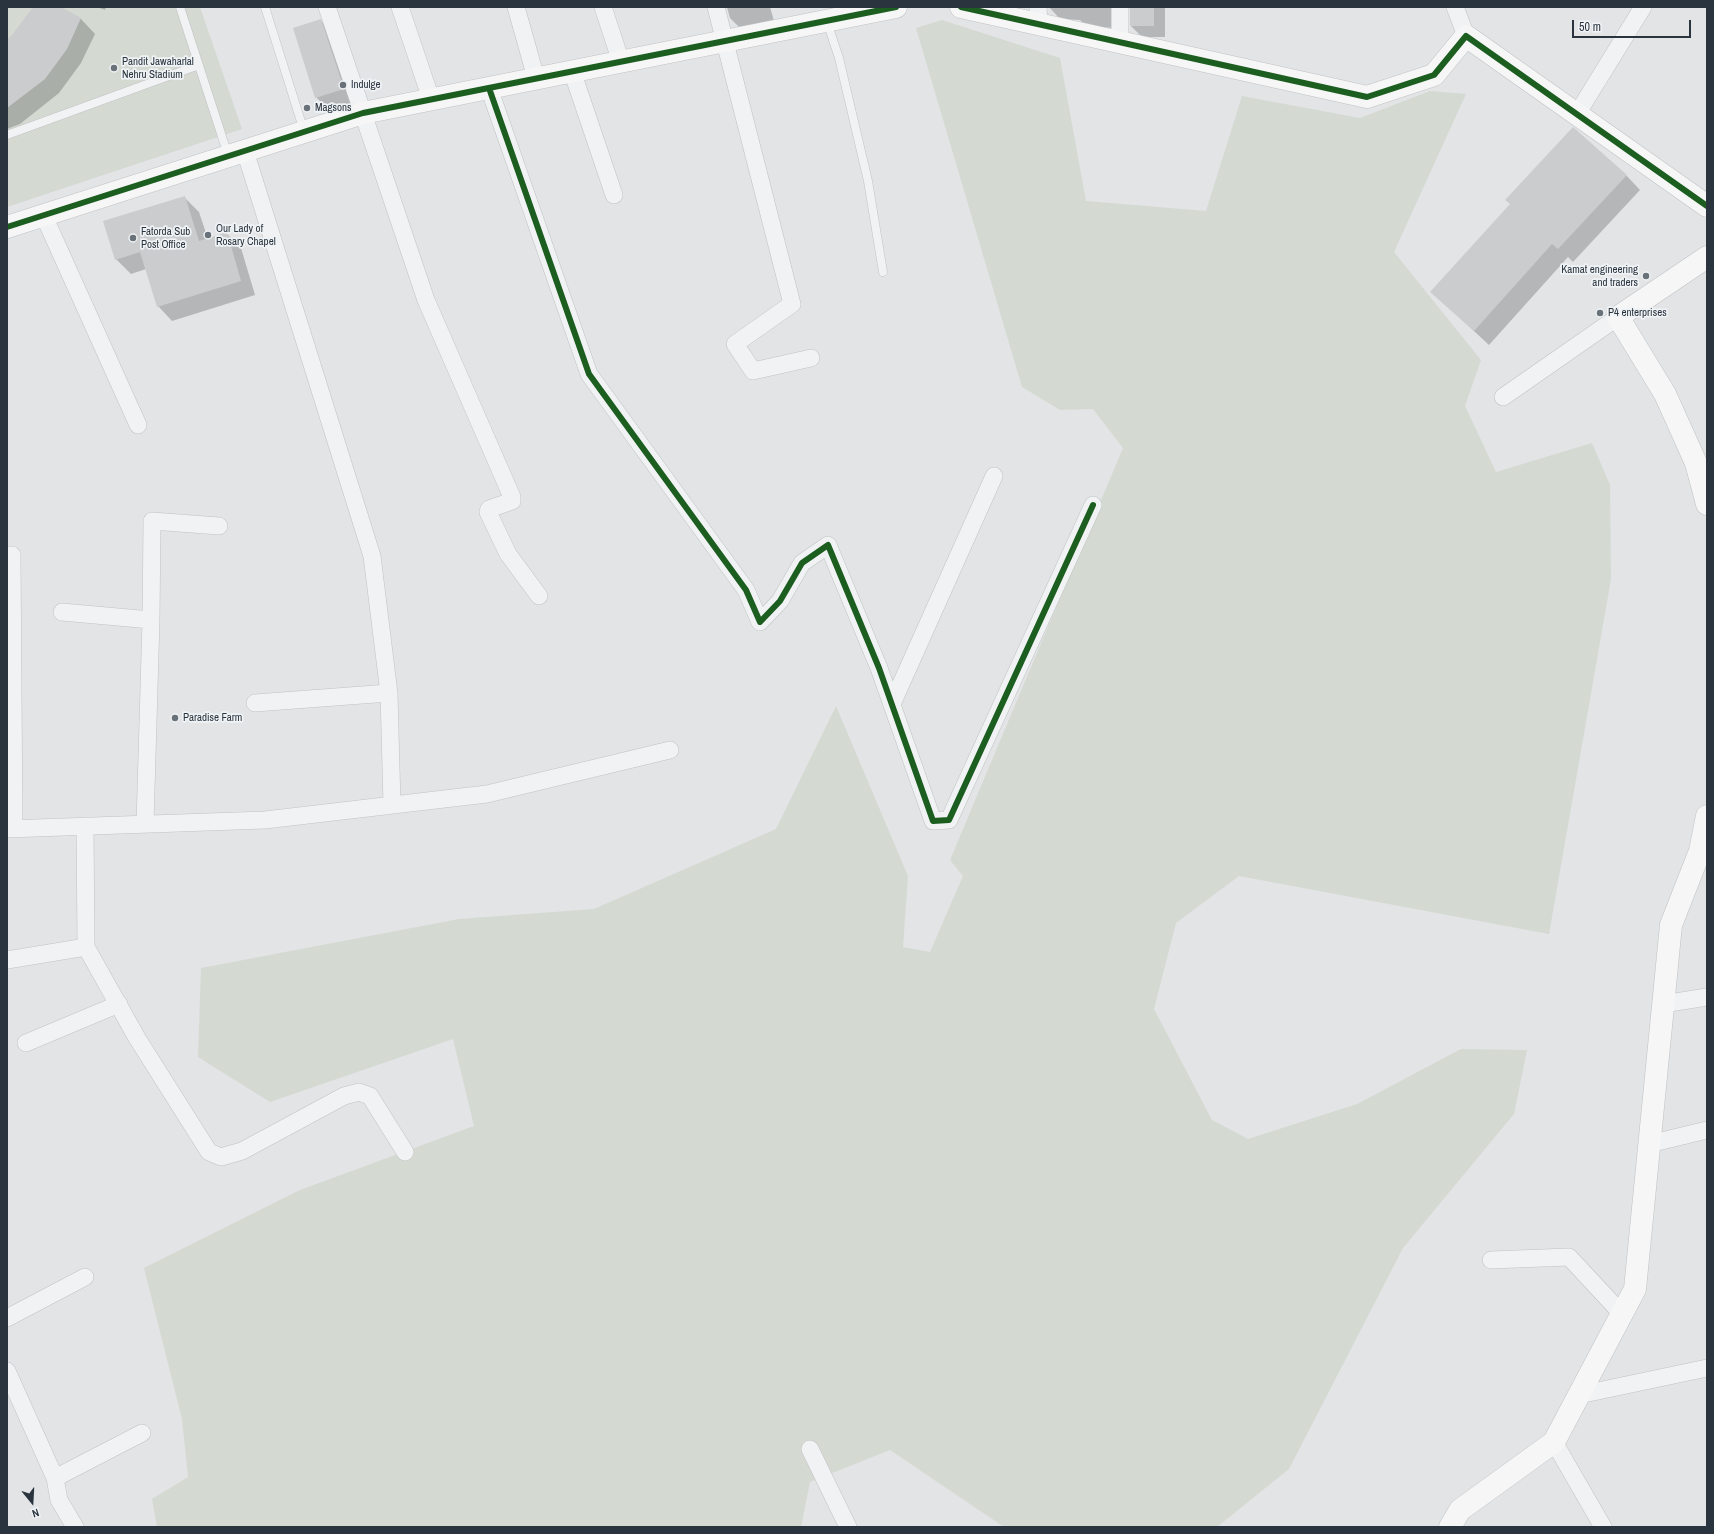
<!DOCTYPE html>
<html>
<head>
<meta charset="utf-8">
<style>
  body { margin:0 }
  #map { position:relative; width:1714px; height:1534px; overflow:hidden; background:#e2e4e6; font-family:"Archivo Narrow",sans-serif }
  canvas { display:block }
  .frame { position:absolute; inset:0; border:8px solid #2a343e; pointer-events:none }
  .north { position:absolute; left:12px; top:1482px; width:40px; height:40px; -webkit-text-stroke:3px #f0f3f5; paint-order:stroke; rotate:162deg; font-size:11px; font-weight:700; line-height:16px; text-align:center; color:#2a343e }
  .north::after { content:''; display:block; margin:auto; width:14px; height:18px; background:#2a343e; clip-path:polygon(50% 0,100% 100%,50% 72%,0 100%) }
  .scale { position:absolute; left:1572px; top:20px; width:119px; height:18px; box-sizing:border-box; border:2px solid #2a343e; border-top:0; padding-left:5px; font-size:12px; line-height:14px; white-space:nowrap; color:#2a343e; -webkit-text-stroke:3px #f0f3f5; paint-order:stroke }
</style>
</head>
<body>
<div id="map">
<canvas width="1714" height="1534"></canvas>
<div class="frame"></div>
<div class="north">N</div>
<div class="scale">50 m</div>
</div>
<script>
const ctx = document.querySelector('canvas').getContext('2d');
ctx.lineJoin = 'round';
function paint(path, color) { ctx.fillStyle = color; ctx.fill(path, 'evenodd'); }
const toPath = rows => new Path2D(rows.map(r => 'M' + r).join(''));
function strokePath(path, color, width, dash) { ctx.strokeStyle = color; ctx.lineWidth = width; ctx.lineCap = dash ? 'butt' : 'round'; ctx.setLineDash(dash || []); ctx.stroke(path); }
function drawText(font, color, halo, rows, align = 'center') {
  ctx.font = font + ' "Archivo Narrow",sans-serif'; ctx.lineWidth = 3.5; ctx.setLineDash([]); ctx.textBaseline = 'middle'; ctx.strokeStyle = halo; ctx.fillStyle = color; for (const [text, x, y, turn = 0] of rows) {
    ctx.save(); ctx.translate(x, y); ctx.rotate((+turn || 0) * Math.PI / 180); ctx.textAlign = isNaN(turn) ? turn : align; if (halo) ctx.strokeText(text, 0, 0); ctx.fillText(text, 0, 0); ctx.restore();
  }
}
const green = toPath([
  [7,7,200,7,242,129,7,207],
  [942,20,1060,58,1086,201,1206,211,1242,96,1360,118,1430,91,1466,94,1394,252,1481,360,1465,406,1496,472,1592,443,1610,485,1611,579,1549,934,1239,876,1176,923,1154,1009,1212,1120,1248,1139,1357,1104,1461,1049,1527,1050,1514,1114,1403,1248,1289,1469,1217,1527,1004,1527,890,1450,810,1482,801,1527,157,1527,152,1499,188,1477,182,1419,144,1268,300,1190,474,1126,453,1039,270,1102,198,1057,201,968,459,919,594,909,776,829,836,706,908,876,903,947,930,952,963,876,950,860,1123,448,1093,409,1060,410,1022,387,916,28]
]);
const shadow = toPath([
  [34,7,59,7,81,19,95,34,81,63,59,93,20,124,7,129,7,41,13,35],
  [97,7,106,7,105,10],
  [727,7,770,7,774,21,741,29,730,18],
  [1049,7,1165,7,1165,37,1142,37,1131,26,1130,8,1126,9,1121,28,1087,27,1080,20,1060,19],
  [320,20,342,42,365,111,338,119,316,97],
  [1626,175,1640,190,1573,262,1568,257,1489,345,1432,292],
  [184,197,199,212,208,239,226,233,241,248,255,295,172,321,158,306,146,269,131,274,116,259]
]);
const building = toPath([
  [33,7,61,7,81,18,67,49,45,79,7,108,7,40,12,35],
  [1130,7,1154,7,1154,26,1130,26],
  [321,19,344,89,315,98,293,28],
  [1573,127,1627,175,1558,249,1552,244,1474,331,1430,292,1510,204,1505,200],
  [185,196,199,241,227,232,241,281,157,307,140,252,115,260,103,221]
]);
const lane = toPath([
  [180,7,228,155],
  [265,7,304,131],
  [827,22,839,58,868,181,883,272],
  [7,135,199,65]
]);
const street = toPath([
  [327,7,426,300,512,497,512,501,489,509,488,512,508,554,539,596],
  [400,7,431,99],
  [516,7,536,78],
  [603,7,621,62],
  [716,7,792,304,735,344,753,371,811,358],
  [1038,7,1039,24],
  [1455,7,1466,36],
  [1120,42,1120,7],
  [572,71,614,195],
  [489,88,589,374,746,590,760,622,780,601,802,563,828,545,879,668,933,821,949,820,1093,505],
  [1577,114,1643,7],
  [245,151,372,556,389,693,392,805],
  [44,216,138,425],
  [1503,397,1618,317],
  [7,555,12,555,14,828],
  [62,612,151,620],
  [255,703,389,693],
  [892,704,994,476],
  [145,824,151,620,152,521,219,526],
  [85,826,86,947,137,1038,209,1152,221,1157,242,1151,344,1096,359,1092,370,1096,405,1152],
  [7,829,265,820,487,794,670,750],
  [7,960,86,947],
  [1663,1004,1707,997],
  [26,1043,119,1004],
  [1649,1144,1707,1130],
  [1491,1260,1569,1257,1622,1314],
  [7,1318,85,1277],
  [7,1371,55,1478,142,1433],
  [1579,1395,1707,1368],
  [1554,1442,1603,1527],
  [810,1449,848,1527],
  [55,1478,59,1500,75,1527]
]);
const secondary = toPath([
  [961,7,1367,97,1434,75,1466,36,1707,206],
  [7,227,363,113,896,7],
  [1707,257,1618,317,1665,394,1696,463,1707,504],
  [1450,1527,1460,1510,1554,1442,1635,1289,1671,925,1700,851,1707,816]
]);
const cycleway = toPath([
  [961,7,1367,97,1434,75,1466,36,1707,206],
  [489,88,589,374,746,590,760,622,780,601,802,563,828,545,879,668,933,821,949,820,1093,505],
  [7,227,363,113,896,7]
]);
const markers = [
  [114,68,4,"#6a7279"],
  [343,85,4,"#6a7279"],
  [307,108,4,"#6a7279"],
  [208,235,4,"#6a7279"],
  [133,238,4,"#6a7279"],
  [1646,276,4,"#6a7279"],
  [1600,313,4,"#6a7279"],
  [175,718,4,"#6a7279"]
];
const poiNames = [
  ["Pandit Jawaharlal",122,62],
  ["Nehru Stadium",122,75],
  ["Indulge",351,85],
  ["Magsons",315,108],
  ["Our Lady of",216,229],
  ["Rosary Chapel",216,242],
  ["Fatorda Sub",141,232],
  ["Post Office",141,245],
  ["Kamat engineering",1638,270,"right"],
  ["and traders",1638,283,"right"],
  ["P4 enterprises",1608,313],
  ["Paradise Farm",183,718]
];
paint(green, '#d4dad2');
paint(shadow, '#0003');
paint(building, '#caccce');
strokePath(lane, '#c0c2c4', 9);
strokePath(street, '#c0c2c4', 18);
strokePath(secondary, '#c0c2c4', 23);
strokePath(lane, '#f1f2f3', 8);
strokePath(street, '#f1f2f3', 17);
strokePath(secondary, '#f6f6f6', 22);
strokePath(cycleway, '#1b5e20', 6);
for (const [x, y, r, color] of markers) { const dot = new Path2D(); dot.arc(x, y, r, 0, 2 * Math.PI); ctx.fillStyle = color; ctx.fill(dot); strokePath(dot, '#f0f3f5', 1.5); }
drawText('11px', '#2a343e', '#f0f3f5', poiNames, 'left');
</script>
</body>
</html>
